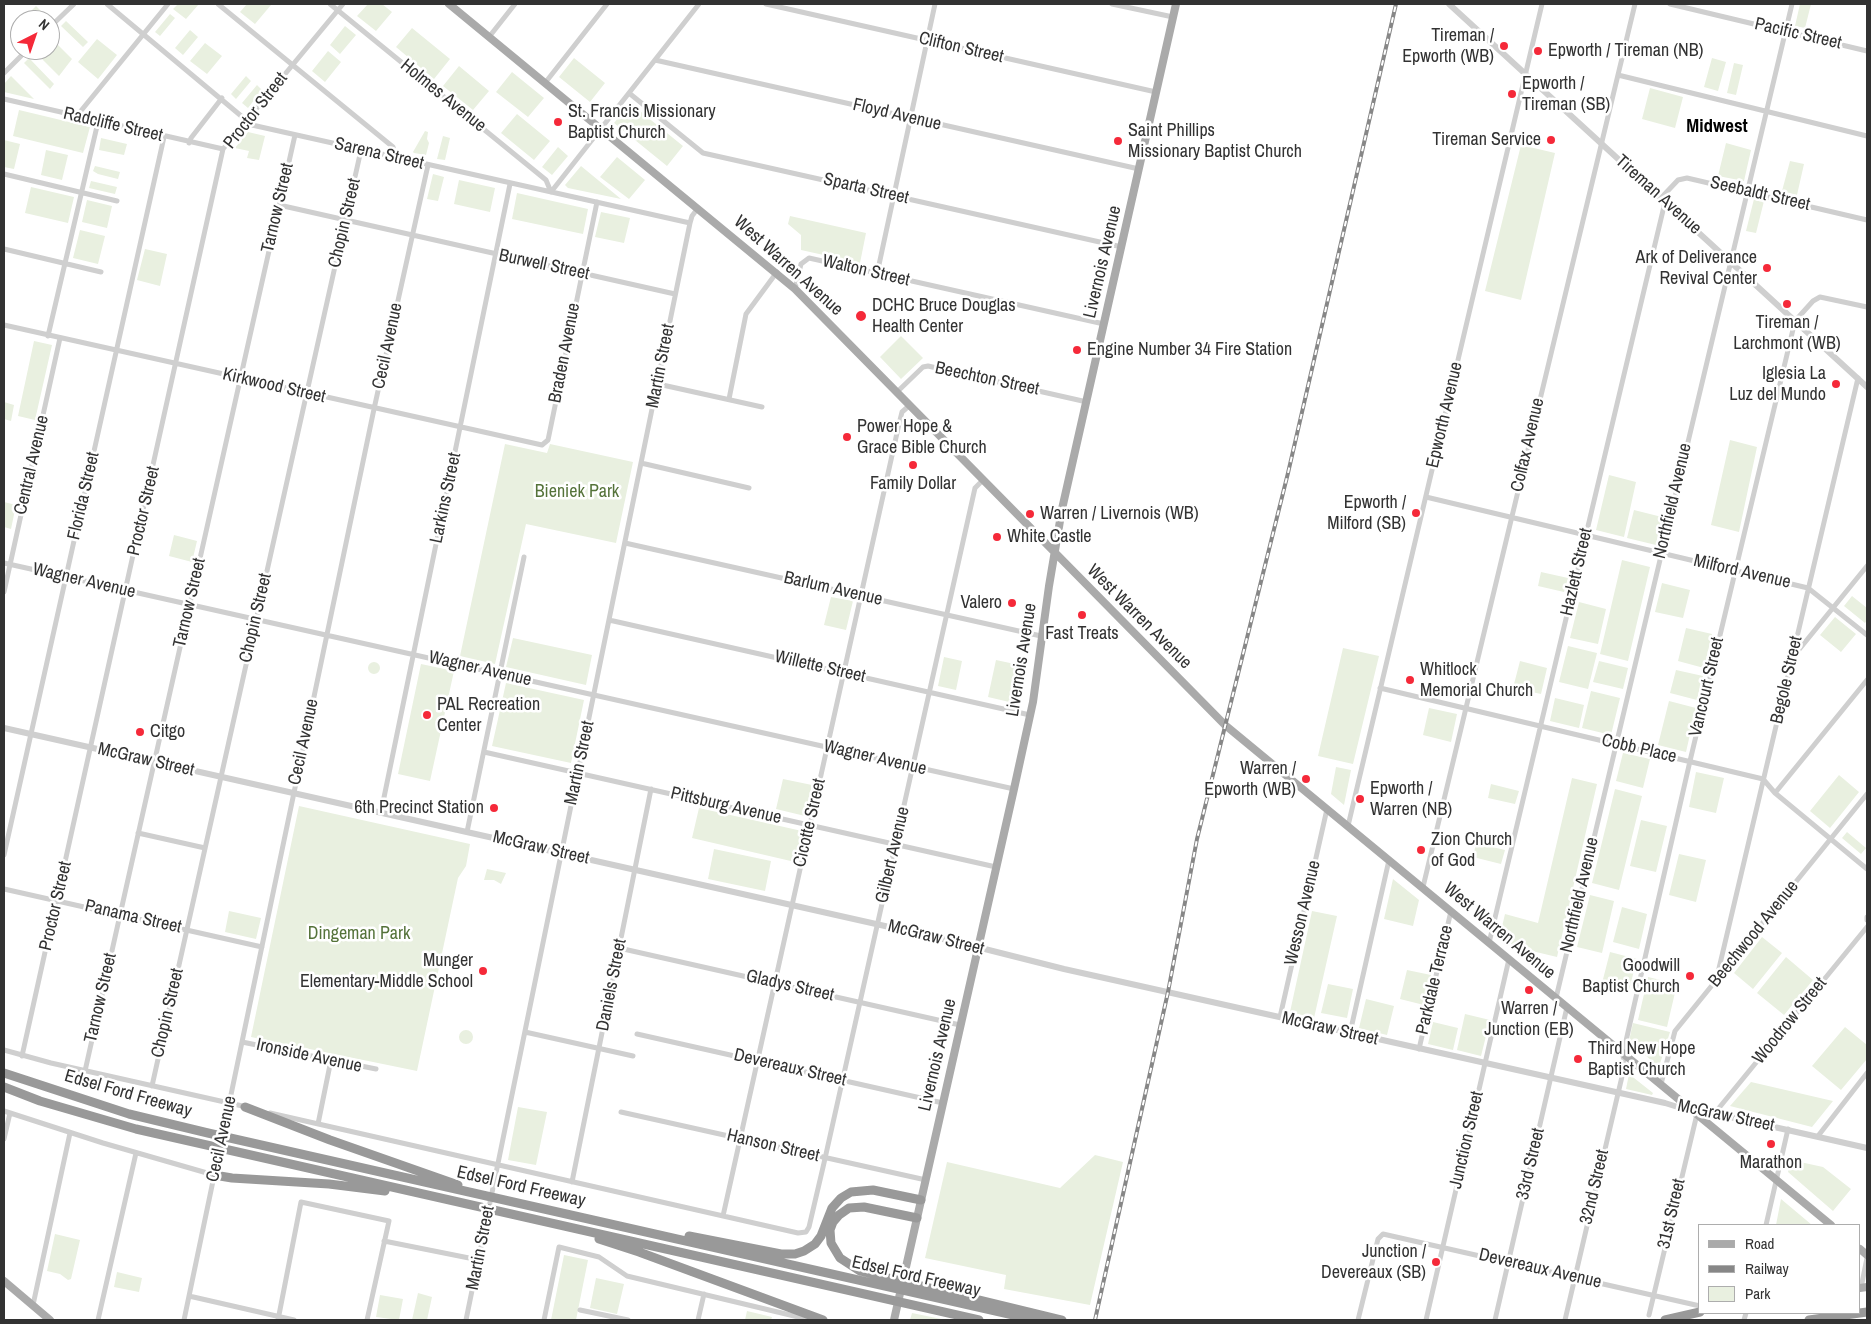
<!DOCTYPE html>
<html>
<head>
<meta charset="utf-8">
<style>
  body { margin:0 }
  #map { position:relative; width:1871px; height:1324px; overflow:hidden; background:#fff; font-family:"Archivo Narrow",sans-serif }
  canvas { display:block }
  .frame { position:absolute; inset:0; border:5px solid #323232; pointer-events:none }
  .legend { position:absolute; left:1698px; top:1224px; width:162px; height:90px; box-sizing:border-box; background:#fff; border:1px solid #adadad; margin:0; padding:6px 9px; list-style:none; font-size:15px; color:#323232 }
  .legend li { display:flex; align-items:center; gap:10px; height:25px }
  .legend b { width:25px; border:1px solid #adadad }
  .north { position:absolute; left:10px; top:10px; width:50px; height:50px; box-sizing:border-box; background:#fff; border:1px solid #adadad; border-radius:50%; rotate:41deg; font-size:14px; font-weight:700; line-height:20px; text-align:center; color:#323232 }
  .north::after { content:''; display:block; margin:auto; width:18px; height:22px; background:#f52939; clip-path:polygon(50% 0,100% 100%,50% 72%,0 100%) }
</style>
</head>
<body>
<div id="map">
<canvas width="1871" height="1324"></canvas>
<div class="frame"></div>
<ul class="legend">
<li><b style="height:6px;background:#aaa"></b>Road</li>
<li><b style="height:6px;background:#878787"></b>Railway</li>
<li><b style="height:14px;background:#e9f0e0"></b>Park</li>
</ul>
<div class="north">N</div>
</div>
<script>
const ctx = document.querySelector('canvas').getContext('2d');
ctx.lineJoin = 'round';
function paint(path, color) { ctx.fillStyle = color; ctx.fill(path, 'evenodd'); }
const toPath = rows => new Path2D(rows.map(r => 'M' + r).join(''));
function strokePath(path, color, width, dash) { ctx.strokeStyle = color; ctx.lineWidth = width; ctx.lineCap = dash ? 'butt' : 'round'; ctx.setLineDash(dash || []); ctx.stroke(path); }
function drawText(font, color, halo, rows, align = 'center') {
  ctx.font = font + ' "Archivo Narrow",sans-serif'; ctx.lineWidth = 5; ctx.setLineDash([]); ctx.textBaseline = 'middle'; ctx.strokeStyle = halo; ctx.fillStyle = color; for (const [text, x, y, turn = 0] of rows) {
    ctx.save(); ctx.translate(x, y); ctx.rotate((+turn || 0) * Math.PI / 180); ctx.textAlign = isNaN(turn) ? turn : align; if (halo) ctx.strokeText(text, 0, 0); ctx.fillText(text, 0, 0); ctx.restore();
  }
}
const green = toPath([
  [178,4,199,4,186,19,173,9],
  [247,4,269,4,271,5,255,24,240,12],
  [368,4,382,4,392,12,376,31,357,16],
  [1800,4,1811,4,1805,28,1795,26],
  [36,6,49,19,48,20,39,20,31,11],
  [170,14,175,18,160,36,155,32],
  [66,21,88,42,83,47,61,26],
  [345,26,356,35,340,54,330,45],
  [412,28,450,59,434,79,396,47],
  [190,30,198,37,183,55,175,48],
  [50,37,72,59,59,76,35,52,50,50],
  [97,39,117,55,98,79,78,62],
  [205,43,222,56,207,74,190,61],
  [328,51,341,62,325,82,312,71],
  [29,58,54,84,50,89,24,63],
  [574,58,605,83,590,102,559,77],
  [1712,58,1726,62,1718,91,1704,87],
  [1734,63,1743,65,1736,95,1727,93],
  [459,66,489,91,473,110,443,86],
  [512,72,544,98,528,117,496,92],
  [11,76,34,99,4,92,4,84],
  [246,76,251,81,236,99,231,94],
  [257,85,262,90,248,108,242,103],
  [1650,88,1683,97,1675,128,1642,119],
  [630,103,683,146,667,166,614,123],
  [19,110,90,127,83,153,13,136],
  [517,114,550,141,534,160,501,133],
  [425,131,428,132,427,139,429,143,426,155,414,153,413,152],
  [248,132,265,136,259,160,247,158,249,151,235,148],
  [443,136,450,138,445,160,437,159],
  [101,138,127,144,124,155,99,150],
  [4,140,20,144,14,169,4,167],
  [1726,143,1751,150,1744,181,1718,176],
  [1521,145,1555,153,1521,300,1485,291],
  [558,147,568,156,552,175,542,167],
  [46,150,68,155,62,180,41,175],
  [617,157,645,180,629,199,600,177],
  [1790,161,1804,164,1797,195,1782,191],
  [95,166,120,172,118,179,98,174,93,171],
  [581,166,621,199,568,188,565,185],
  [433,174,444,177,438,201,427,199],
  [459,180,495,188,490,212,454,204],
  [91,181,117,187,115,194,89,188],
  [31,187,74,197,68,223,25,213],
  [517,193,588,209,583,234,512,219],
  [1754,199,1764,201,1756,233,1746,231],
  [87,200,112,206,107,228,82,222],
  [601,212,630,218,624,243,595,237],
  [790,216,866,233,860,263,801,250,801,235,788,224],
  [80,230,105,236,98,264,73,258],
  [145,249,167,254,160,286,137,280],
  [901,336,923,358,901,379,880,357],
  [34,341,52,345,35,420,18,416],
  [4,402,14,405,11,421,4,419],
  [1730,440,1757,447,1739,532,1711,525],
  [505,444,547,453,550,444,633,462,616,543,526,524,495,664,460,656],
  [1609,475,1636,482,1624,537,1596,530],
  [4,502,16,505,11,529,4,527],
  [1634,510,1662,517,1656,545,1627,538],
  [174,535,197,541,192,562,169,556],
  [1622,560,1650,567,1628,661,1600,654],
  [1541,572,1568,578,1564,592,1538,586],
  [1662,583,1690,590,1683,618,1655,612],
  [1852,596,1867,608,1867,620,1865,623,1844,606],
  [831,597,853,601,846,630,824,625],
  [1579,602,1606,609,1598,644,1570,638],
  [1835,617,1856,634,1841,652,1820,635],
  [1686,628,1712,634,1704,668,1678,661],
  [513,638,592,655,586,685,506,667],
  [1568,646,1597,653,1588,689,1559,682],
  [1343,648,1379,656,1353,764,1318,756],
  [944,657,962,661,956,690,938,686],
  [996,660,1024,666,1018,704,988,697],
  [1520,661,1547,668,1541,694,1513,688],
  [1599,661,1628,668,1623,689,1593,682],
  '368 668a6 6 0 1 1 12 0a6 6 0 1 1-12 0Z',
  [421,664,454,671,430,781,398,774],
  [1676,670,1703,676,1697,700,1670,693],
  [506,683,584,700,571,763,492,746],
  [1591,691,1620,698,1611,735,1582,728],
  [1555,698,1584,705,1579,728,1550,721],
  [1669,701,1696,708,1686,752,1658,745],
  [1429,708,1457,714,1451,742,1423,735],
  [1623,753,1650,759,1643,788,1616,781],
  [1336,767,1351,770,1344,805,1331,794],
  [1696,772,1724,778,1716,813,1689,807],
  [1839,775,1859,792,1830,828,1810,811],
  [1572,778,1597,784,1557,957,1532,951,1530,959,1500,935,1505,914,1538,923],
  [783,779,812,785,805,816,776,809],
  [1491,784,1519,791,1515,804,1488,798],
  [1615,789,1642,796,1619,890,1592,883],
  [299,806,470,844,466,866,458,878,417,1071,251,1037],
  [699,808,802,831,795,862,692,838],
  [1641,820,1667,826,1656,872,1630,866],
  [1847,832,1866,848,1861,854,1842,838],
  [1476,843,1505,850,1501,864,1473,857],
  [714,849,771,861,765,891,708,879],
  [1679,854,1706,860,1696,902,1669,895],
  [487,869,506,873,501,884,494,880,484,880],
  [1393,879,1419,900,1413,926,1384,919],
  [1590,895,1614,901,1602,953,1577,947],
  [1622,907,1647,914,1639,949,1613,942],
  [229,911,261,918,256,939,225,932],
  [1312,911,1337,916,1314,1018,1290,1012],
  [1762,937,1782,953,1753,989,1734,973],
  [1610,952,1637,959,1628,994,1601,987],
  [1786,957,1813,980,1784,1015,1757,993],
  [1407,970,1431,975,1424,1005,1400,999],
  [1648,977,1677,984,1667,1027,1638,1020],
  [1328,984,1353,989,1347,1018,1321,1013],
  [1366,999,1394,1006,1387,1035,1359,1028],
  [1465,1014,1490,1020,1481,1056,1457,1050],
  [1433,1022,1458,1028,1453,1050,1428,1044],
  [1633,1023,1670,1032,1659,1067,1629,1041],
  [1845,1027,1867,1045,1867,1059,1841,1090,1812,1066],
  '459 1037a7 7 0 1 1 14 0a7 7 0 1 1-14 0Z',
  [1629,1074,1653,1093,1652,1095,1626,1089],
  [1751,1082,1833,1101,1812,1127,1730,1106],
  [518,1107,547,1112,536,1165,508,1160],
  [1095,1155,1123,1162,1090,1305,1004,1289,1006,1275,925,1258,947,1162,1060,1188],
  [1791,1160,1823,1167,1851,1189,1833,1211,1788,1172],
  [1781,1199,1812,1225,1776,1225],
  [55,1234,80,1240,71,1279,68,1280,60,1274,47,1271],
  [564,1255,588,1260,576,1320,551,1320],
  [117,1272,142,1278,139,1292,114,1287],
  [596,1278,624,1284,617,1314,590,1308],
  [418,1293,432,1297,427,1320,412,1320],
  [380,1295,403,1299,399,1320,376,1317],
  [747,1311,772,1317,771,1320,745,1320],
  [912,1313,946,1320,910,1320]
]);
const minor = toPath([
  [107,4,252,125,690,223],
  [218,4,393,147,396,158],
  [330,4,546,180,551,192],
  [766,4,1156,92],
  [1112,4,1173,17],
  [1670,4,1867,51],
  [50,27,74,4],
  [489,37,515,4],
  [655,60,1139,169],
  [4,73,27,50],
  [1618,75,1867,136],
  [545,83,607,4],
  [629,93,703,153,1122,247],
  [4,99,223,149],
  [78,117,80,112,168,4],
  [189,143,191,138,222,98],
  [4,174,117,201],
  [551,192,699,4],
  [1661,198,1678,180,1687,178,1867,220],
  [279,205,675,294],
  [4,249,101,272],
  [877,274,935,4],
  [795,289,801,264,809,258,1104,324],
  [4,325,542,445,548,440,597,202],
  [48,336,98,122],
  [658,384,762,407],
  [897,392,923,367,928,366,1087,402],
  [729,399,746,314,777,272],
  [641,463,749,488],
  [1426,497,1808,588,1867,635],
  [625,543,1041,636],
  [4,563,1014,789],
  [4,592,60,338],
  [609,620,1030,715],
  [1793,657,1867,566],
  [1380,688,1763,779,1775,793,1867,869],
  [484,752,996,867],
  [1775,793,1867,680],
  [381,812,510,184],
  [1348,826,1542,4],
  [467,832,524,557],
  [138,833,205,848],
  [4,855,164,137],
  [1423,887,1635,4],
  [4,889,262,947],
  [1867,917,1867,920],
  [1489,943,1665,202],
  [619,948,960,1025],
  [1716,981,1858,378],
  [1556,998,1792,4],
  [1280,1017,1327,809],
  [525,1032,633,1056],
  [1350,1033,1389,860],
  [637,1034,943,1103],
  [242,1042,376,1069],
  [1419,1049,1451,911],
  [4,1050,51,1063,247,1107],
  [22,1056,223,149,343,4],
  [85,1071,295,135],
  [1661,1084,1675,1031,1867,794],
  [152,1086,361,150],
  [4,1111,103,1143,214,1175],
  [621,1112,926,1180],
  [270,1113,798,1233,806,1232,809,1227,824,1163,975,488,983,480],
  [1714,1114,1867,927],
  [318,1124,331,1060],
  [1818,1136,1867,1073],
  [4,1139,10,1113],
  [572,1182,651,789],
  [723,1216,899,424,902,412,910,405],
  [1766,1225,1788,1129],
  [384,1241,479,1260],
  [1861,1288,1867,1258],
  [189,1296,294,1320],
  [33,1305,70,1133],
  [580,1310,628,1320],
  [1649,1315,1697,1114],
  [98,1320,136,1153],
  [184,1320,374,409,428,165],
  [278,1320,301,1202,389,1221,367,1320],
  [466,1320,690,223,692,216,698,208],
  [544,1320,559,1247,599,1257,627,1276,811,1320],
  [698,1320,704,1294],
  [1358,1320,1378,1239,1383,1234,1700,1306],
  [1426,1320,1509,959],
  [1495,1320,1567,1007],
  [1565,1320,1624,1068,1623,1054,1690,761,1795,321,1813,301,1820,297,1867,307],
  [1744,1320,1746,1313]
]);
const tertiary = toPath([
  [1449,4,1867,387],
  [4,728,965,944,1064,969,1665,1103,1697,1113,1730,1117,1867,1148]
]);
const primary = toPath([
  [449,4,795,289,1225,725,1831,1225],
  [1860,1249,1867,1255],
  [4,1281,50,1320],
  [1860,1288,1867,1287],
  [894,1320,1014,789,1033,702,1049,586,1062,509,1176,4]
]);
const motorway = toPath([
  [4,1073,129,1114,208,1133,1035,1320],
  [4,1087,40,1101,136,1129,979,1320],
  [245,1107,330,1140,458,1185],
  [214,1175,232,1178,329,1184,385,1191],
  [917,1218,864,1207,849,1208,839,1215,833,1222,830,1230,831,1243,840,1258,860,1271,1062,1320],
  [689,1236,781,1254,795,1254,804,1251,815,1244,821,1236,832,1208,841,1198,851,1192,873,1190,921,1200],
  [599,1239,639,1252,823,1320],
  [1665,1320,1700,1312],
  [1809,1320,1867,1312]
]);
const rail = toPath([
  [1095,1320,1168,992,1197,839,1288,473,1396,4]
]);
const markers = [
  [1504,46,5,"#f52939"],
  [1538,51,5,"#f52939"],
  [1512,94,5,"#f52939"],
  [558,122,5,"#f52939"],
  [1551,140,5,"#f52939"],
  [1118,141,5,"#f52939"],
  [1767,268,5,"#f52939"],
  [1787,304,5,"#f52939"],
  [861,316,6,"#f52939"],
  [1077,350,5,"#f52939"],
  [1836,384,5,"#f52939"],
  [847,437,5,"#f52939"],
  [913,465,5,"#f52939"],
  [1416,513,5,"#f52939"],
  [1030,514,5,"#f52939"],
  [997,537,5,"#f52939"],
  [1012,603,5,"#f52939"],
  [1082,615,5,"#f52939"],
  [1410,680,5,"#f52939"],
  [427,715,5,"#f52939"],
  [140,732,5,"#f52939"],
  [1306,779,5,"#f52939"],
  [1360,799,5,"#f52939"],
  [494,808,5,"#f52939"],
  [1421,850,5,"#f52939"],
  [483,971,5,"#f52939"],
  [1690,976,5,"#f52939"],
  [1529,990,5,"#f52939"],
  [1578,1059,5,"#f52939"],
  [1771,1144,5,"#f52939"],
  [1436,1262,5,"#f52939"]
];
const streetNames = [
  ["Pacific Street",1798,34,13],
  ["Clifton Street",961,48,13],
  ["Holmes Avenue",443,96,39],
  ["Proctor Street",256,111,-52],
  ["Floyd Avenue",897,115,13],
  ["Radcliffe Street",113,125,13],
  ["Sarena Street",379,154,13],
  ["Sparta Street",866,189,13],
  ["Seebaldt Street",1760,194,13],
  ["Tireman Avenue",1658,195,42],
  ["Tarnow Street",278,208,-77],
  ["Chopin Street",345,223,-77],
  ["Livernois Avenue",1103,262,-77],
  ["Burwell Street",544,265,12],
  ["West Warren Avenue",788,266,42],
  ["Walton Street",866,271,13],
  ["Cecil Avenue",388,346,-78],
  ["Braden Avenue",565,353,-79],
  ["Martin Street",661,366,-79],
  ["Beechton Street",987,379,12],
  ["Kirkwood Street",274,386,13],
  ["Epworth Avenue",1445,415,-77],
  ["Colfax Avenue",1528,445,-77],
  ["Central Avenue",32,465,-77],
  ["Florida Street",84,496,-77],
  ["Larkins Street",446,498,-78],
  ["Northfield Avenue",1673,501,-77],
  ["Proctor Street",144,511,-77],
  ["Hazlett Street",1577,572,-77],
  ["Milford Avenue",1742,572,13],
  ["Wagner Avenue",84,581,13],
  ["Barlum Avenue",833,589,13],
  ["Tarnow Street",190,603,-77],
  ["West Warren Avenue",1139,617,45],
  ["Chopin Street",256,618,-77],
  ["Livernois Avenue",1022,660,-81],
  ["Willette Street",820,667,13],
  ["Wagner Avenue",480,669,13],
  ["Begole Street",1787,680,-77],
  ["Vancourt Street",1707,687,-77],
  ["Cecil Avenue",304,742,-78],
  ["Cobb Place",1639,749,13],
  ["Wagner Avenue",875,758,13],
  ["McGraw Street",146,760,13],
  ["Martin Street",580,763,-78],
  ["Pittsburg Avenue",726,806,13],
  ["Cicotte Street",810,823,-77],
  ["McGraw Street",541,848,13],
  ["Gilbert Avenue",893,855,-77],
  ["Northfield Avenue",1580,895,-77],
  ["Proctor Street",56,906,-77],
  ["Wesson Avenue",1303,913,-77],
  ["Panama Street",133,917,13],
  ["West Warren Avenue",1499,931,40],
  ["Beechwood Avenue",1754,934,-51],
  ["McGraw Street",936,938,14],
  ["Parkdale Terrace",1435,980,-77],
  ["Daniels Street",612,985,-79],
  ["Gladys Street",790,986,13],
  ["Tarnow Street",101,998,-77],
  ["Chopin Street",168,1013,-77],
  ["Woodrow Street",1790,1021,-51],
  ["McGraw Street",1330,1029,13],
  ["Livernois Avenue",938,1055,-77],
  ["Ironside Avenue",309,1056,12],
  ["Devereaux Street",790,1068,13],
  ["Edsel Ford Freeway",128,1094,16],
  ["McGraw Street",1726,1116,12],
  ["Cecil Avenue",222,1139,-78],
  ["Junction Street",1467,1140,-77],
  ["Hanson Street",773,1146,13],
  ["33rd Street",1531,1164,-77],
  ["Edsel Ford Freeway",521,1187,13],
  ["32nd Street",1595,1187,-77],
  ["31st Street",1672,1214,-77],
  ["Martin Street",481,1248,-79],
  ["Devereaux Avenue",1540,1269,13],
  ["Edsel Ford Freeway",916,1277,13]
];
const poiNames = [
  ["Tireman /",1494,36,"right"],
  ["Epworth (WB)",1494,57,"right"],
  ["Epworth / Tireman (NB)",1548,51],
  ["Epworth /",1522,84],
  ["Tireman (SB)",1522,105],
  ["St. Francis Missionary",568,112],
  ["Baptist Church",568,133],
  ["Saint Phillips",1128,131],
  ["Missionary Baptist Church",1128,152],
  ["Tireman Service",1541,140,"right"],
  ["Ark of Deliverance",1757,258,"right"],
  ["Revival Center",1757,279,"right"],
  ["DCHC Bruce Douglas",872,306],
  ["Health Center",872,327],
  ["Tireman /",1787,323,"center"],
  ["Larchmont (WB)",1787,344,"center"],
  ["Engine Number 34 Fire Station",1087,350],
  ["Iglesia La",1826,374,"right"],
  ["Luz del Mundo",1826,395,"right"],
  ["Power Hope &",857,427],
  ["Grace Bible Church",857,448],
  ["Family Dollar",913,484,"center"],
  ["Epworth /",1406,503,"right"],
  ["Milford (SB)",1406,524,"right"],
  ["Warren / Livernois (WB)",1040,514],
  ["White Castle",1007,537],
  ["Valero",1002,603,"right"],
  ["Fast Treats",1082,634,"center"],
  ["Whitlock",1420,670],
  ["Memorial Church",1420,691],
  ["PAL Recreation",437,705],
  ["Center",437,726],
  ["Citgo",150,732],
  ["Warren /",1296,769,"right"],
  ["Epworth (WB)",1296,790,"right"],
  ["Epworth /",1370,789],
  ["Warren (NB)",1370,810],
  ["6th Precinct Station",484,808,"right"],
  ["Zion Church",1431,840],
  ["of God",1431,861],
  ["Munger",473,961,"right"],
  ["Elementary-Middle School",473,982,"right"],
  ["Goodwill",1680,966,"right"],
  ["Baptist Church",1680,987,"right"],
  ["Warren /",1529,1009,"center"],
  ["Junction (EB)",1529,1030,"center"],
  ["Third New Hope",1588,1049],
  ["Baptist Church",1588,1070],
  ["Marathon",1771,1163,"center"],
  ["Junction /",1426,1252,"right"],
  ["Devereaux (SB)",1426,1273,"right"]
];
const parkNames = [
  ["Bieniek Park",577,492],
  ["Dingeman Park",359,934]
];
const neighbourhoodNames = [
  ["Midwest",1717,127]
];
paint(green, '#e9f0e0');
strokePath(minor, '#cfcfcf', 5);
strokePath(tertiary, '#cfcfcf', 6);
strokePath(primary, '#aaa', 8);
strokePath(motorway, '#999', 9);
strokePath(rail, '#878787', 4);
strokePath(rail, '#fff', 2, [5.5]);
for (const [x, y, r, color] of markers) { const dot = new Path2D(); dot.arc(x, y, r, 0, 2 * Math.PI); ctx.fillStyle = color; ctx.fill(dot); strokePath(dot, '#fff', 2); }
drawText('18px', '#323232', '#fff', streetNames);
drawText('18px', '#323232', '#fff', poiNames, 'left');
drawText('18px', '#55733a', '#fff', parkNames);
drawText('bold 19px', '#000', '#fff', neighbourhoodNames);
</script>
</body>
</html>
